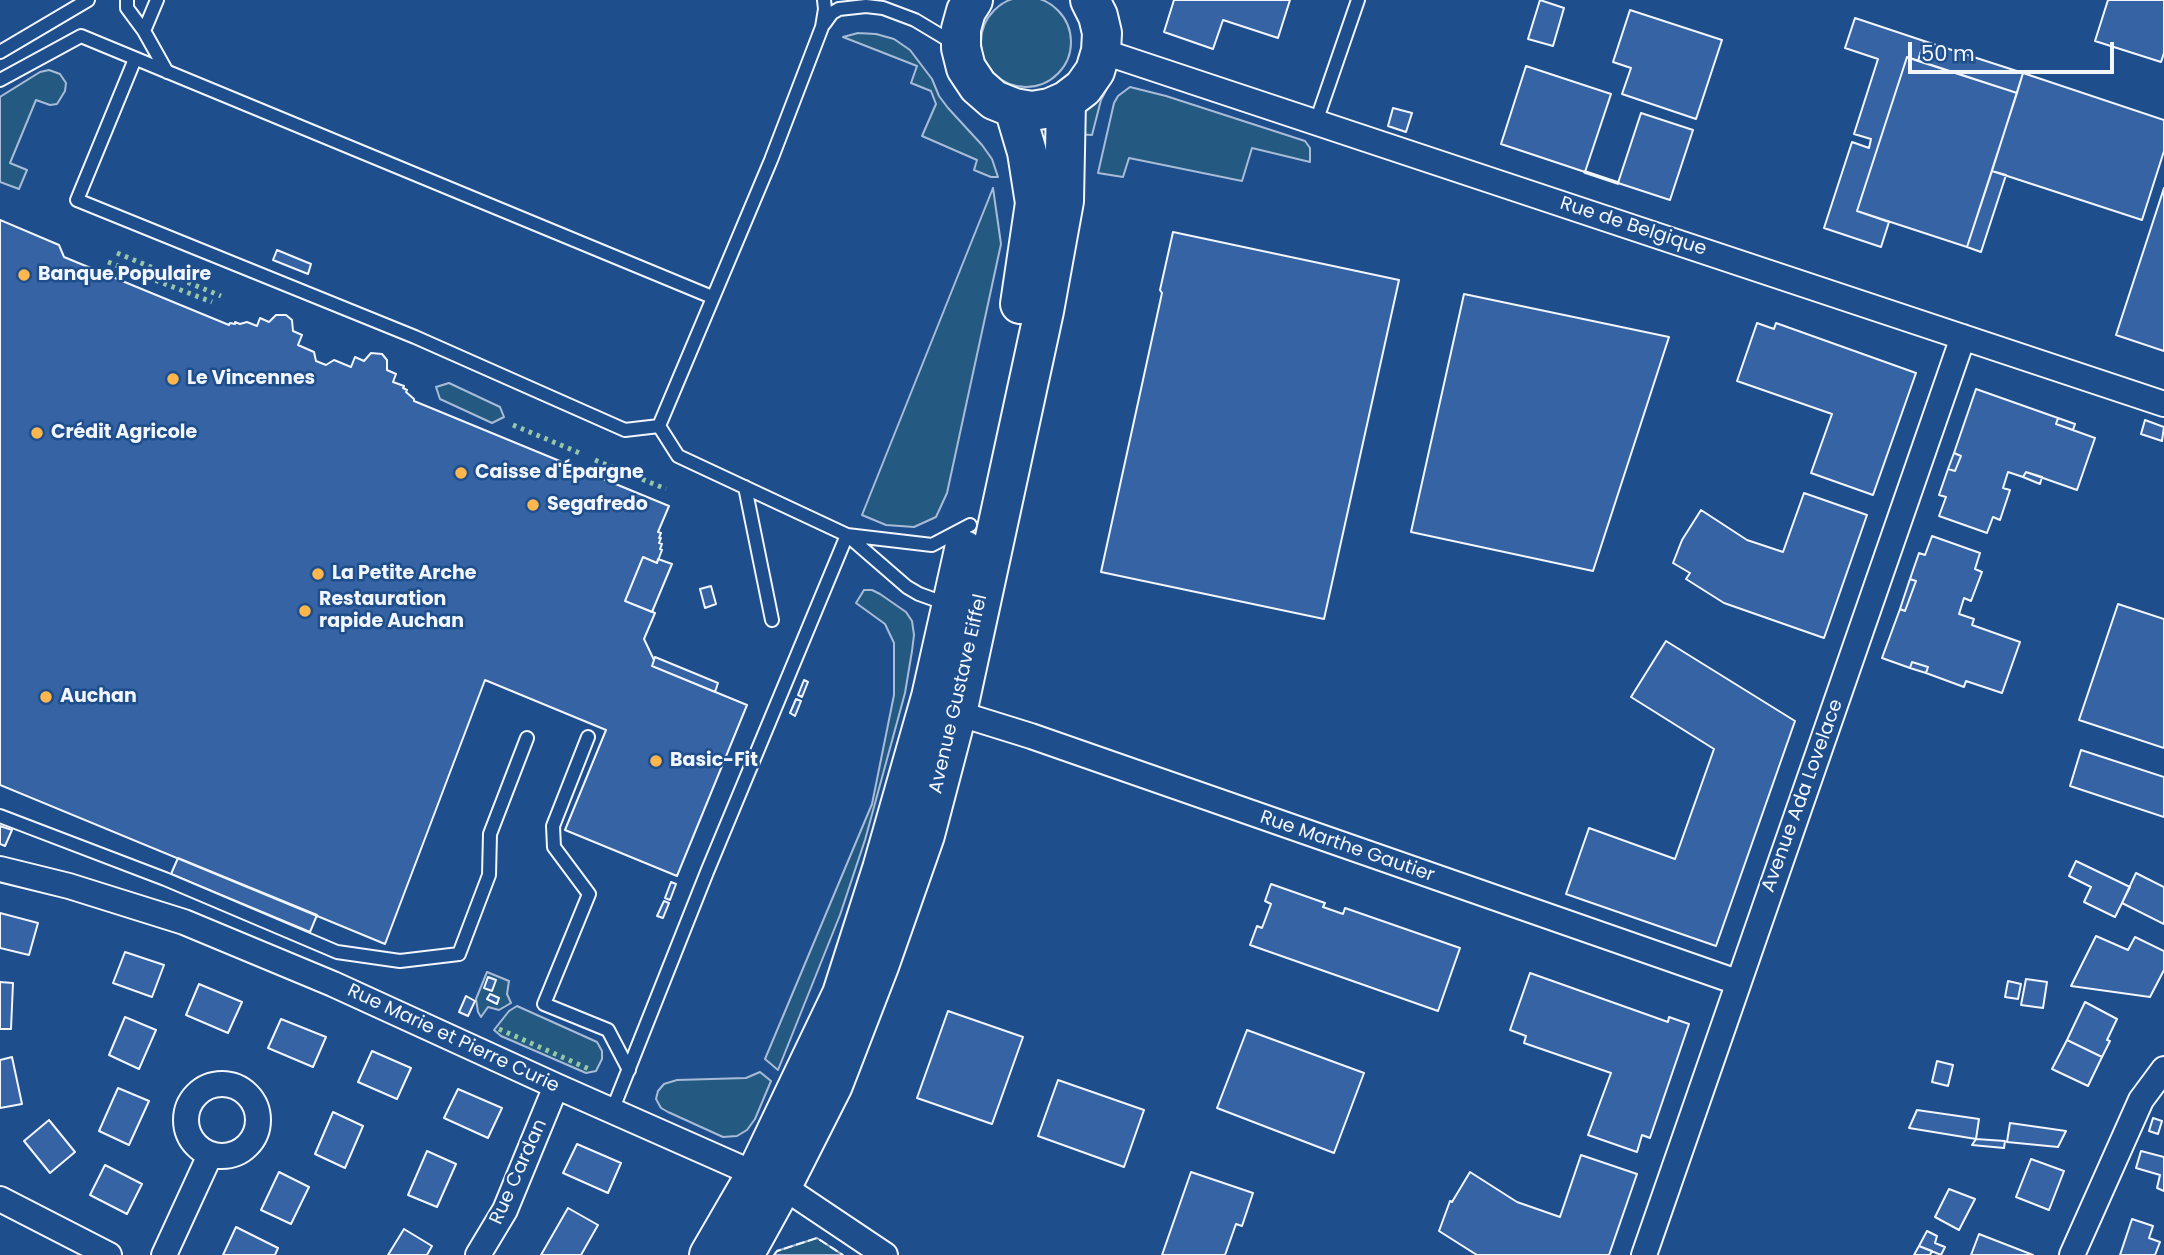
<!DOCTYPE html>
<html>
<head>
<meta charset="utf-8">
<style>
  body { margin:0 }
  #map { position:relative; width:2164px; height:1255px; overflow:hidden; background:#1f4e8c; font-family:Poppins,sans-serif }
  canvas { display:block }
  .scale { position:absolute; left:1908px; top:42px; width:206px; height:32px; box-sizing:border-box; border:4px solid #f2f6ff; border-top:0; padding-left:9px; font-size:21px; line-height:24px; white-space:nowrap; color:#f2f6ff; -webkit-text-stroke:5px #1f4e8c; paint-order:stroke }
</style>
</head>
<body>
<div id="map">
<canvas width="2164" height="1255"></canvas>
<div class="scale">50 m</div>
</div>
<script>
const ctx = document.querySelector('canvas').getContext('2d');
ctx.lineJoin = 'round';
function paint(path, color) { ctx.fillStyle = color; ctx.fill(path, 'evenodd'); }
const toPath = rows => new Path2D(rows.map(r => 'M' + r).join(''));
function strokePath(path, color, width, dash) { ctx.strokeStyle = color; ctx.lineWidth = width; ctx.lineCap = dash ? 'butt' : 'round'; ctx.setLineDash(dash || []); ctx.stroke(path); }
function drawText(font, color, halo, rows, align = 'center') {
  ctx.font = font + ' Poppins,sans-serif'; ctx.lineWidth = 5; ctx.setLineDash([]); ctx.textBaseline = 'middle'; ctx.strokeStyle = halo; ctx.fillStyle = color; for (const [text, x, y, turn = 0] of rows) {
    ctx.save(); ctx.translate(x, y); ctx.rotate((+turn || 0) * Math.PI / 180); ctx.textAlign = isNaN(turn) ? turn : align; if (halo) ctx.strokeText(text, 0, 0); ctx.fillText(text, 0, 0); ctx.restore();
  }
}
const green = toPath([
  '981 42a45 45 0 1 1 90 0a45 45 0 1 1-90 0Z',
  [858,33,876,34,894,39,910,50,932,79,939,96,948,108,982,145,992,159,998,177,991,177,974,170,977,160,922,136,936,104,931,91,911,83,917,66,843,37,858,33],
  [49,70,60,74,66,83,65,91,57,104,50,105,36,100,10,163,27,170,19,189,0,182,0,97,40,72,49,70],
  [1110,83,1101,100,1092,135,1075,134,1077,115,1110,83],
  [1130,87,1166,96,1305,141,1310,148,1310,162,1252,148,1242,181,1129,158,1123,177,1098,173,1114,103,1118,96,1130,87],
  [993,188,1001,244,947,493,936,517,914,527,886,525,862,515,993,188],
  [449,383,500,407,504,417,492,423,440,399,436,387,449,383],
  [864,590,872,590,880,594,906,612,912,621,914,635,912,651,905,693,865,840,840,915,778,1070,765,1059,872,804,894,695,894,643,885,624,856,603,864,590],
  [487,972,509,981,507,994,511,1003,499,1010,488,1007,481,1017,478,1012,476,999,487,972],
  [517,1006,597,1042,602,1051,602,1059,596,1071,586,1073,501,1036,494,1030,509,1011,517,1006],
  [760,1072,771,1081,755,1119,747,1130,737,1136,723,1137,668,1112,661,1108,656,1099,658,1091,664,1084,677,1080,746,1078,760,1072],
  [817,1238,843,1255,774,1255,777,1251,817,1238]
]);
const building = toPath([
  [1174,0,1290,0,1278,38,1223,20,1213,49,1164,32,1174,0],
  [1540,0,1564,8,1553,46,1528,39,1540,0],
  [2108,0,2164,0,2164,53,2161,62,2095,41,2108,0],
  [1630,10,1722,40,1696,119,1622,94,1631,68,1613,62,1630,10],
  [1855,18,1924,41,1918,61,1907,57,1857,211,1889,222,1881,247,1824,228,1852,142,1869,148,1871,139,1854,134,1878,59,1845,48,1855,18],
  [1924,41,2023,73,2017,93,1918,61,1924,41],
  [1907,57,2017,93,1967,247,1857,211,1907,57],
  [1526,66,1611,94,1585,172,1501,144,1526,66],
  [2023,73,2164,120,2164,151,2142,220,1992,171,2023,73],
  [1393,108,1412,113,1406,132,1388,126,1393,108],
  [1641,113,1693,130,1670,200,1618,183,1641,113],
  [1992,171,2006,175,1981,252,1967,247,1992,171],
  [2164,188,2164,351,2116,335,2164,188],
  [0,220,59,245,64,257,229,325,230,323,235,324,235,322,240,324,247,322,257,326,260,318,269,322,276,315,286,315,292,320,293,331,302,335,298,345,314,352,316,361,326,365,334,360,351,367,355,357,364,361,371,353,382,354,387,360,387,370,396,374,393,382,404,386,403,388,407,390,406,392,414,399,414,401,669,506,658,532,661,533,659,538,661,538,659,543,662,544,660,549,662,550,657,563,643,557,625,601,655,613,644,639,654,660,652,666,747,705,677,876,565,830,606,730,485,680,385,944,0,785,0,220],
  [1173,232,1399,280,1324,619,1101,572,1162,293,1160,290,1173,232],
  [277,250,311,264,308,274,273,260,277,250],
  [1464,294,1669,337,1593,571,1411,532,1464,294],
  [1757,323,1774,329,1776,323,1916,373,1873,495,1811,473,1832,414,1737,381,1757,323],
  [1976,389,2058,418,2056,424,2095,438,2077,490,2026,472,2023,477,2008,472,2003,488,2010,490,2000,520,1993,517,1987,533,1939,516,1946,497,1939,495,1948,469,1955,471,1961,456,1954,453,1976,389],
  [2058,418,2075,424,2073,430,2056,424,2058,418],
  [2145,420,2164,427,2162,441,2141,434,2145,420],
  [1954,453,1961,456,1955,471,1948,469,1954,453],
  [2026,472,2042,477,2040,484,2023,477,2026,472],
  [1804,493,1867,515,1824,638,1724,603,1686,579,1690,573,1673,563,1682,540,1701,510,1747,540,1783,552,1804,493],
  [1932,536,1980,553,1975,569,1982,572,1971,601,1964,598,1959,614,1974,619,1972,625,2020,642,2002,693,1966,681,1964,687,1926,673,1928,667,1912,662,1910,668,1882,658,1900,609,1905,611,1916,581,1910,579,1919,553,1925,555,1932,536],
  [643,557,657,563,658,559,672,564,652,612,625,601,643,557],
  [1910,579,1916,581,1905,611,1900,609,1910,579],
  [711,586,716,604,705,608,700,589,711,586],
  [2118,604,2164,619,2164,748,2079,720,2118,604],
  [1666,641,1795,721,1716,946,1566,894,1589,828,1675,859,1714,749,1631,697,1666,641],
  [655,657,718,683,715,692,652,666,655,657],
  [1912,662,1928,667,1926,673,1910,668,1912,662],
  [804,680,808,682,802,697,798,695,804,680],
  [796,699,801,701,795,716,790,713,796,699],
  [2081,750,2164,777,2164,817,2070,786,2081,750],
  [0,826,12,830,5,846,0,844,0,826],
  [178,858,317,915,310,932,171,874,178,858],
  [2076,861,2130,887,2115,917,2084,902,2091,887,2069,876,2076,861],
  [2136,873,2164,887,2164,924,2122,903,2136,873],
  [671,882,676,884,670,900,665,898,671,882],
  [1271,884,1325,903,1323,907,1343,914,1345,908,1460,948,1438,1011,1250,945,1257,926,1262,928,1271,904,1265,901,1271,884],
  [664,901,669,903,663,918,657,916,664,901],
  [0,913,38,923,29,955,0,948,0,913],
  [2096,936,2128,950,2135,937,2164,951,2164,970,2150,997,2071,986,2096,936],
  [125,952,164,965,152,997,113,983,125,952],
  [1530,973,1668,1022,1669,1017,1689,1024,1650,1138,1642,1135,1637,1152,1588,1135,1611,1073,1524,1043,1526,1036,1510,1030,1530,973],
  [488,977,496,980,492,991,484,988,488,977],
  [2026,979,2047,982,2043,1008,2021,1005,2026,979],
  [2008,981,2021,984,2018,999,2005,997,2008,981],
  [0,982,13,983,11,1029,0,1029,0,982],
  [199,984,242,1002,228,1033,186,1015,199,984],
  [490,994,499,998,497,1004,487,999,490,994],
  [466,996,475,1001,468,1016,459,1012,466,996],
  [2085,1002,2117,1019,2107,1040,2110,1041,2102,1057,2067,1040,2085,1002],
  [948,1011,1023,1037,992,1124,917,1098,948,1011],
  [125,1017,156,1030,139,1069,109,1055,125,1017],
  [281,1019,326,1037,313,1067,268,1048,281,1019],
  [1247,1030,1364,1073,1334,1153,1217,1108,1247,1030],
  [2067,1040,2102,1057,2088,1086,2052,1069,2067,1040],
  [372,1051,411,1068,397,1099,358,1082,372,1051],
  [12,1057,22,1104,0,1108,0,1060,12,1057],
  [1937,1061,1953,1065,1948,1086,1932,1082,1937,1061],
  [1058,1080,1144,1110,1124,1167,1038,1136,1058,1080],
  [118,1088,149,1101,129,1145,99,1131,118,1088],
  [458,1089,502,1108,488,1138,444,1118,458,1089],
  [1917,1110,1979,1119,1976,1139,1909,1128,1917,1110],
  [333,1112,363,1126,345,1168,315,1154,333,1112],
  [2153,1118,2162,1121,2158,1134,2149,1131,2153,1118],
  [49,1120,75,1152,50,1173,24,1141,49,1120],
  [2010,1123,2066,1131,2058,1147,2007,1142,2010,1123],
  [1976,1139,2005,1141,2004,1148,1972,1145,1976,1139],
  [577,1144,621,1163,608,1193,563,1173,577,1144],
  [427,1151,456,1164,437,1207,408,1195,427,1151],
  [2141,1151,2164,1157,2164,1191,2157,1188,2160,1175,2136,1168,2141,1151],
  [1581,1155,1637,1174,1609,1255,1477,1255,1439,1231,1450,1201,1452,1202,1470,1172,1517,1202,1560,1217,1581,1155],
  [2031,1159,2064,1171,2049,1210,2016,1197,2031,1159],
  [105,1165,142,1184,127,1214,90,1195,105,1165],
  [279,1172,309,1187,291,1224,261,1210,279,1172],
  [1191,1172,1253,1193,1242,1226,1236,1224,1225,1255,1162,1255,1191,1172],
  [1949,1189,1975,1199,1959,1230,1935,1217,1949,1189],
  [568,1208,598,1225,581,1255,541,1255,568,1208],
  [2132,1219,2153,1226,2149,1238,2160,1242,2155,1255,2120,1255,2132,1219],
  [236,1227,278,1248,275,1255,223,1255,236,1227],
  [404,1229,432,1246,427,1255,388,1255,404,1229],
  [1927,1231,1937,1236,1935,1243,1945,1247,1941,1255,1919,1246,1927,1231],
  [1979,1234,2033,1255,1971,1255,1979,1234],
  [1919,1246,1932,1251,1930,1255,1914,1255,1919,1246]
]);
const lane = toPath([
  [127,0,127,8,144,31],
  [157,0,144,31,167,72],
  [824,24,832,13,839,9,866,6,883,8,915,20,955,44],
  [0,52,88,0],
  [135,59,77,200,415,337,625,430,659,426,678,456,847,535,907,587,919,594,947,604],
  [0,80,81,36,712,297],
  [1316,122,1358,0],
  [659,426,771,160,822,27,825,9,824,0],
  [745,487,772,620],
  [847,535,932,545,970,525],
  [588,737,553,826,554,847,589,894,544,1004,608,1030,629,1070],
  [0,816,165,879,337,952,400,961,459,954,489,875,490,834,527,738],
  [612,1111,707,872,847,535]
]);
const street = toPath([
  [1101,51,2164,404],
  [957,713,1031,736,1737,982],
  [0,869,69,886,184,922,333,984,556,1086,782,1186,885,1255],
  '186 1120a36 36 0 1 1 72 0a36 36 0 1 1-72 0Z',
  [0,1199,109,1255],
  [164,1255,210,1155],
  [478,1255,505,1210,556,1086],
  [1644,1255,1963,337],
  [2072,1255,2141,1100,2164,1069]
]);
const primary = toPath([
  [973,0,966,11,961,29,961,48,966,68,978,86,994,100,1014,108,1032,111,1050,108,1066,101,1083,88,1095,71,1101,51,1102,33,1098,16,1090,0],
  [1014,108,1027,152,1035,203,1020,304],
  [709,1255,756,1174,842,994,882,869,931,697,964,550],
  [744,1255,782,1186,833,1085,879,966,925,835,957,713,1044,311,1064,201,1066,101]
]);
const hedge = toPath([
  [117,253,221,296],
  [108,262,212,302],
  [513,425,582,454],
  [595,460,666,489],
  [499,1029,589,1069]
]);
const fence = toPath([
  [774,1255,777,1251,817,1238,843,1255]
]);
const wall = toPath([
  [1585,172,1618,183]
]);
const markers = [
  [24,275,7,"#ffb74d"],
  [173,379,7,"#ffb74d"],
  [37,433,7,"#ffb74d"],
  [461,473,7,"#ffb74d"],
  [533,505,7,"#ffb74d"],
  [318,574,7,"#ffb74d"],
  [305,611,7,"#ffb74d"],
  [46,697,7,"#ffb74d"],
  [656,761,7,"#ffb74d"]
];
const streetNames = [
  ["Rue de Belgique",1633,227,18],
  ["Avenue Gustave Eiffel",959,694,-77],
  ["Avenue Ada Lovelace",1803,796,-70],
  ["Rue Marthe Gautier",1347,847,19],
  ["Rue Marie et Pierre Curie",453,1039,25],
  ["Rue Cardan",519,1172,-66]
];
const poiNames = [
  ["Banque Populaire",38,275],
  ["Le Vincennes",187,379],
  ["Crédit Agricole",51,433],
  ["Caisse d'Épargne",475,473],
  ["Segafredo",547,505],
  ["La Petite Arche",332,574],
  ["Restauration",319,600],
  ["rapide Auchan",319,622],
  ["Auchan",60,697],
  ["Basic-Fit",670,761]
];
paint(green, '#245a82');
strokePath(green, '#a8bbd7', 2);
paint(building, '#3563a3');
strokePath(building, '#f2f6ff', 2);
strokePath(lane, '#f2f6ff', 16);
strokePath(street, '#f2f6ff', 28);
strokePath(primary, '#f2f6ff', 42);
strokePath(lane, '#1f4e8c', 12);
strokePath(street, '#1f4e8c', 24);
strokePath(primary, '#1f4e8c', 38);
strokePath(hedge, '#97c8a6', 5, [3.5, 5]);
strokePath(fence, '#f2f6ff', 2, [9, 3.5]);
strokePath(wall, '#f2f6ff', 3.5);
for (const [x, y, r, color] of markers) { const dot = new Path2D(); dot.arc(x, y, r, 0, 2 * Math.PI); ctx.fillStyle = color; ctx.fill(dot); strokePath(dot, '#1f4e8c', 2.5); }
drawText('19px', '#f2f6ff', '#1f4e8c', streetNames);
drawText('bold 19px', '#f2f6ff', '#1f4e8c', poiNames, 'left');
</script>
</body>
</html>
